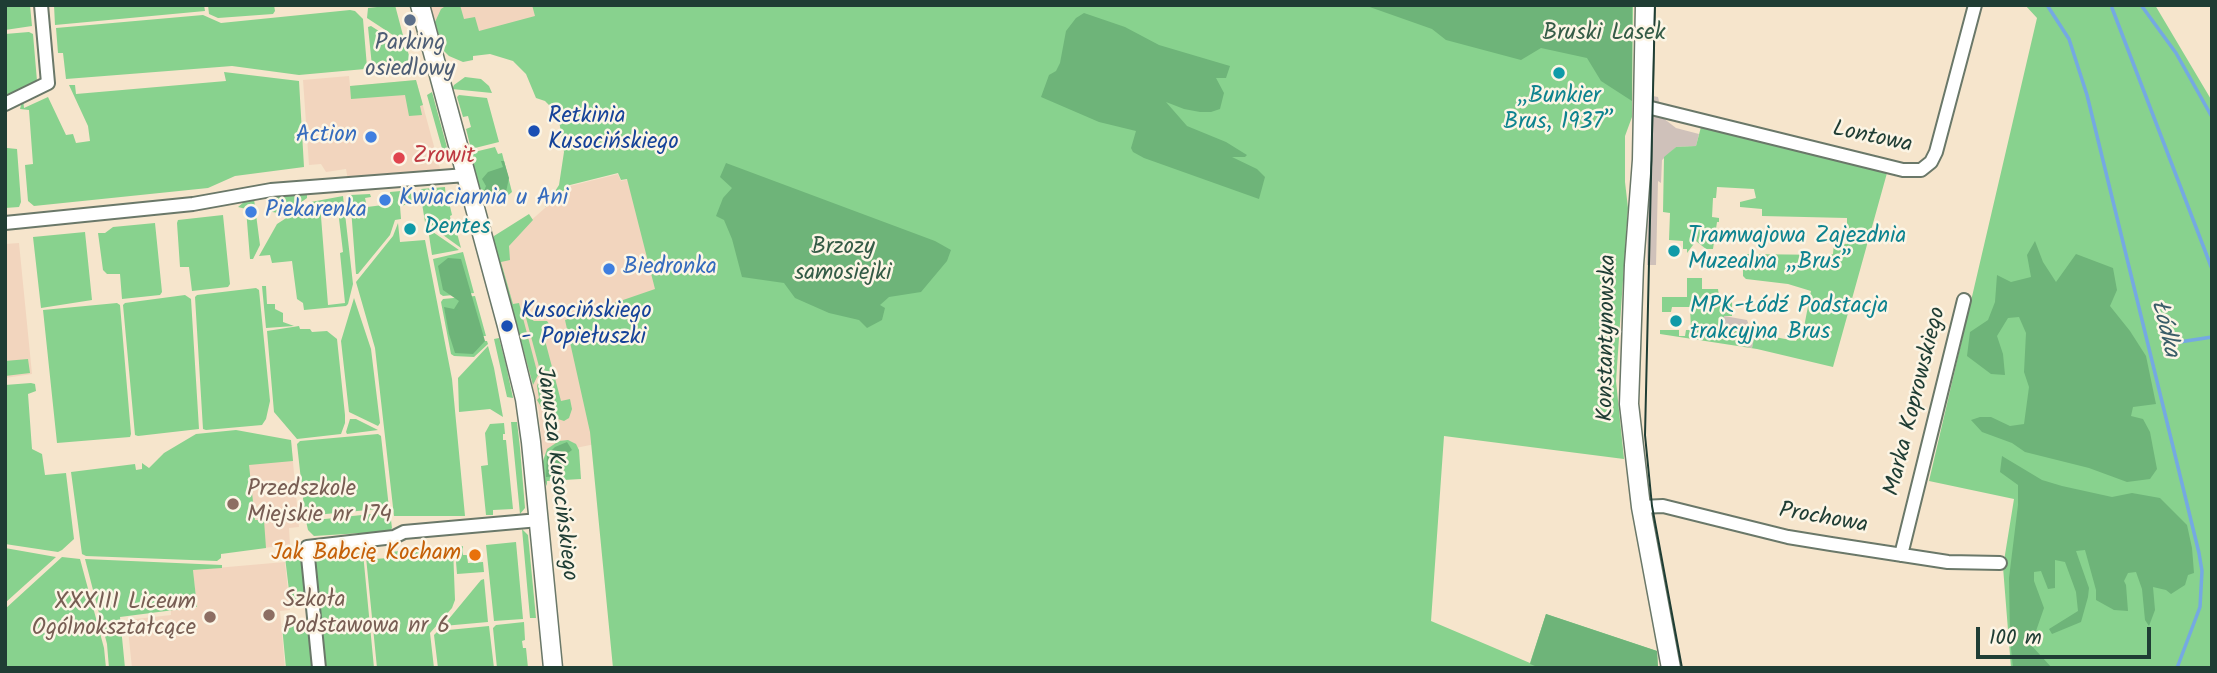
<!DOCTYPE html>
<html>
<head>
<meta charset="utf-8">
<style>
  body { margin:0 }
  #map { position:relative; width:2217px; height:673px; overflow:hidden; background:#f6e5cc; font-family:Kalam,sans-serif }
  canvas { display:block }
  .frame { position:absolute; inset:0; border:7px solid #1f3d34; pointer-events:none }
  .scale { position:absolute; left:1976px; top:627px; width:175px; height:32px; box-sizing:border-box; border:4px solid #1f3d34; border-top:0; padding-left:9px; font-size:21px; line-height:24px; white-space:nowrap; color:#1f3d34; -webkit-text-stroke:5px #fcf5e5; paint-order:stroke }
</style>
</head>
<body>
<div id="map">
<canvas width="2217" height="673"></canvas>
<div class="frame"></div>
<div class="scale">100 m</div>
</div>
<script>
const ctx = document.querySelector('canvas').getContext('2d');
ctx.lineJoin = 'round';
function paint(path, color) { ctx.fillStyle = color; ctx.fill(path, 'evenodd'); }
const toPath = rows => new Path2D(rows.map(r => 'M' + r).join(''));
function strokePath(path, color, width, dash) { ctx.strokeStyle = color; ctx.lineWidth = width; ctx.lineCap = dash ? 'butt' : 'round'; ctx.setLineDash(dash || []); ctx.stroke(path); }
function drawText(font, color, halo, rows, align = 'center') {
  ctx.font = font + ' Kalam,sans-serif'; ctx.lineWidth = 5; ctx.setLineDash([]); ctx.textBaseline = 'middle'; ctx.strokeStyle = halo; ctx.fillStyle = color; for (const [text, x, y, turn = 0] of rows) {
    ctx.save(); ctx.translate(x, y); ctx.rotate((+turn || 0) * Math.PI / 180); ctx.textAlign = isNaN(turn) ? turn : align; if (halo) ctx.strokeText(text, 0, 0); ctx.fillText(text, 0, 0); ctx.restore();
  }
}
const built = toPath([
  [430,5,537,5,538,16,440,42],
  [349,76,350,86,416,80,441,172,348,180,346,169,326,172,321,164,309,165,303,80],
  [618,174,621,181,629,179,659,290,595,444,542,455,539,411,501,262,506,247,528,223,570,186],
  [19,243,32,374,5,378,5,244],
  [291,441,299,527,289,528,290,545,183,557,165,454],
  [285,562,290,610,280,611,285,668,132,668,127,620,171,615,171,610,197,608,193,570]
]);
const industrial = toPath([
  [1653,96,1658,97,1663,118,1676,128,1699,134,1696,146,1676,147,1662,160,1661,183,1658,181,1656,265,1647,265,1649,108,1653,108],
  [1724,316,1747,320,1754,338,1752,348,1738,345,1740,336,1722,337]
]);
const green = toPath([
  [5,5,30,5,32,26,5,30],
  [54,5,204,5,205,11,55,25],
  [208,5,274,5,275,11,273,14,218,18,209,14],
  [395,5,405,43,367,18,368,8],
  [447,5,460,5,464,19,475,17,479,31,535,16,532,5,1633,5,1632,117,1625,136,1625,182,1628,208,1616,381,1624,459,1444,436,1431,621,1530,663,1546,614,1657,651,1658,668,613,668,590,432,565,320,655,289,627,179,621,180,618,173,570,185,545,207,559,185,564,152,558,114,545,101,536,98,526,74,513,61,490,54,473,56,473,60,463,62,449,56,443,50,435,22,441,9],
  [2025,5,2155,5,2212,101,2212,668,2011,668,2003,567,2014,499,1929,481,2037,18],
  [350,10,355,11,363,19,367,67,365,69,299,75,232,66,66,79,63,53,58,53,56,28,203,15,221,23],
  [371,26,407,49,411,62,409,64,372,66,368,27],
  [29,32,33,34,37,81,5,96,5,34],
  [224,72,299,81,304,167,235,176,208,188,34,206,28,201,25,165,33,164,29,110,20,109,23,98,24,108,48,97,66,135,73,134,76,143,90,141,88,126,69,85,75,85,76,94,226,81],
  [465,77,481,79,489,86,492,93,452,89,454,85],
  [416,80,423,105,420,106,422,115,409,116,405,95,351,99,350,86],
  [432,92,448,151,443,152,427,95],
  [459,95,487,98,499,142,471,149,466,129,471,127,468,116,463,117,457,97],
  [1701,127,1887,173,1833,367,1757,349,1660,334,1660,330,1679,330,1679,336,1685,336,1686,330,1691,330,1690,307,1672,307,1671,312,1662,312,1662,297,1687,297,1687,278,1702,278,1702,289,1718,289,1719,296,1732,297,1732,316,1724,316,1723,337,1728,337,1729,326,1739,327,1739,345,1752,348,1754,338,1764,335,1796,341,1804,327,1811,291,1788,284,1746,279,1743,276,1743,254,1830,255,1833,254,1834,243,1847,244,1847,218,1762,216,1762,209,1740,207,1740,202,1756,198,1754,189,1717,187,1716,198,1713,198,1712,217,1719,218,1719,222,1717,222,1713,249,1706,249,1696,241,1687,253,1687,249,1683,249,1683,241,1669,240,1670,213,1663,212,1664,157,1676,147,1696,146],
  [5,128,7,148,17,149,21,202,19,207,5,208],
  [495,147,498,154,502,153,512,192,505,198,495,201,485,199,481,196,470,153],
  [445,187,446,203,449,202,452,215,450,216,451,222,454,222,461,248,425,222,420,191,421,189],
  [412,190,416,192,417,200,414,203,400,206,401,219,395,220,390,235,358,274,356,274,350,195,370,194,371,197,365,198,367,207,391,204,390,192],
  [307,194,307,198,285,214,266,211,272,197],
  [343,196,353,284,348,304,346,306,304,310,303,303,297,299,292,261,272,263,270,255,259,256,277,224,311,202],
  [337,202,343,252,340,253,345,303,328,305,320,204],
  [254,199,260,245,253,259,250,259,246,209,238,207,244,202],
  [529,214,533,220,509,246,510,260,501,262,513,304,519,303,538,375,533,385,494,242,494,236],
  [223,215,230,284,228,287,192,291,189,267,180,267,177,223,178,220],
  [155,223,162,292,160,295,122,299,120,274,107,274,103,270,98,233,105,233,113,227],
  [398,223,400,242,425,240,452,379,465,516,394,516,375,348,356,282,393,236],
  [428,229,430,230,459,250,432,255],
  [85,232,92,300,41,308,33,237],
  [463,252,474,293,443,296,440,294,433,259],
  [262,286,266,286,267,304,275,304,275,309,283,313,283,322,294,326,266,328],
  [256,288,259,290,270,401,266,419,262,425,206,430,203,429,195,297,197,295],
  [185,295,191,299,199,429,138,436,135,435,123,305,125,303],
  [475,296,486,336,483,336,484,341,487,341,488,344,474,357,454,356,451,354,441,302,443,299],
  [354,298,371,349,380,423,378,426,349,412,341,341],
  [117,303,120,305,131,434,130,437,57,443,43,310],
  [525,314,534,321,547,321,551,327,542,329,561,401,570,399,572,409,569,418,564,421,546,415,537,400,539,398,537,386,541,374],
  [299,326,300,329,310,329,312,332,327,331,337,339,345,415,345,423,341,434,297,439,274,412,267,331],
  [499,338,506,365,513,398,507,397,494,339],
  [488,346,494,368,503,417,490,409,459,412,458,378],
  [28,359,30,373,5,376,5,361],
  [31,383,35,384,36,391,28,394,32,449,42,454,45,475,66,473,74,539,62,550,58,552,5,544,5,385],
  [350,419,356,419,378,430,347,434,346,432],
  [511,422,517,422,520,448,525,508,520,514],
  [504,423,505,434,503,434,503,440,506,440,513,509,493,510,493,515,486,515,481,466,488,465,485,433,490,424],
  [236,430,291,440,293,461,249,465,255,520,264,520,266,548,221,554,221,558,217,561,86,556,82,554,71,472,135,464,136,470,142,469,142,463,149,468,164,453,196,434],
  [378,434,381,436,389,508,305,516,297,444,300,441],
  [568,440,576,444,579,450,581,479,547,481,547,486,543,478,542,464,547,449,559,441],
  [390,512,392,528,389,533,363,537,362,533,314,536,308,530,306,521],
  [522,529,528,535,536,618,530,618],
  [516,542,523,619,494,621,486,545],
  [463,546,463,555,467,555,468,563,483,562,484,572,457,574,455,549],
  [451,547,453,548,455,600,452,608,430,633,434,668,377,668,366,557,373,555,374,559,389,558,389,552],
  [5,548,56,557,5,603],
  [363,553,374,668,322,668,312,559],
  [302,556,308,605,291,607,285,557],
  [62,557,80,559,104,648,106,668,5,668,5,609],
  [85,559,222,565,222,568,193,570,197,607,120,617,125,668,109,668,107,644],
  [484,579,488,622,443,626,481,580],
  [524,622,525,640,522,641,523,648,526,648,528,668,497,668,493,628,496,625],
  [311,624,314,668,286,668,282,626],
  [489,626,494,668,438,668,434,635,438,631]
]);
const forest = toPath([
  [1364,5,1632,5,1632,101,1601,81,1587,58,1541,48,1521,60,1446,40,1432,29],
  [1084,13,1125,27,1159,45,1230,66,1226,78,1216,78,1224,93,1220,109,1211,112,1200,112,1184,109,1166,102,1187,126,1226,142,1247,155,1245,157,1232,157,1257,169,1265,177,1259,199,1144,158,1133,152,1131,148,1136,131,1099,122,1041,97,1049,75,1056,71,1060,63,1066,31,1076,18],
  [501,161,504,161,509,178,506,192,493,197,483,194,486,186,482,179,488,172,503,167],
  [726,163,935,241,951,250,947,261,921,292,889,297,880,305,885,308,882,320,867,328,859,320,829,313,795,298,784,283,742,277,732,239,724,220,716,216,723,198,732,188,720,177],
  [2035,241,2043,262,2056,282,2076,254,2113,268,2117,290,2110,306,2130,331,2146,356,2156,404,2133,407,2131,416,2143,419,2150,432,2157,469,2150,479,2127,482,2089,468,2025,452,2012,443,1982,432,1971,420,1980,417,1991,417,2010,426,2024,424,2029,387,2024,372,2026,333,2019,317,2008,318,1997,336,2003,354,2005,375,1991,374,1967,356,1970,332,1988,320,1995,302,1997,275,2011,282,2031,277,2027,255],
  [448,258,461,259,485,341,473,354,455,353,449,334,444,307,454,309,459,301,443,290,438,266],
  [567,442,572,450,564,456,559,467,564,473,561,476,546,477,547,455,555,447],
  [2002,456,2042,480,2062,486,2112,497,2132,493,2160,498,2187,525,2192,548,2194,573,2188,575,2185,585,2171,594,2166,590,2153,587,2155,610,2149,626,2145,620,2142,589,2136,572,2128,573,2124,581,2126,585,2128,611,2114,610,2096,600,2096,590,2085,550,2076,551,2089,588,2088,597,2081,622,2052,634,2049,629,2078,611,2076,592,2065,562,2055,560,2055,588,2048,589,2041,571,2034,572,2034,581,2044,608,2036,631,2027,633,2031,645,2052,668,2013,668,2010,639,2009,578,2018,505,2018,485,2000,472],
  [1546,614,1657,651,1658,668,1540,668,1530,664]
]);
const stream = toPath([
  [2047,5,2069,39,2087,95,2199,553,2202,571,2200,607,2177,668],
  [2141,5,2176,53,2212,117],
  [2112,8,2212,269],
  [2173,343,2212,337]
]);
const street = toPath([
  [5,104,48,83,41,5],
  [1643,106,1903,170,1921,170,1931,162,1936,152,1975,5],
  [5,223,193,204,271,190,466,175],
  [1641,507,1663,506,1788,537,1831,544,1948,562,2000,563],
  [1901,555,1964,300],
  [319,668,307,547,394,537,404,532,539,520]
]);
const secondary = toPath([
  [420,5,507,326,525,399,531,442,553,668],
  [1645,5,1642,160,1634,265,1629,404,1641,507,1671,668]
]);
const tram = toPath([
  [1655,5,1645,435,1652,506,1682,668]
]);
const markers = [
  [410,20,7,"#5c6f8a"],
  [1559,73,7,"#0f9aa8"],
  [534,131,7,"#1a4fb4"],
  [371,137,7,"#3f7fe0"],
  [399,158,7,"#e0444e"],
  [385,200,7,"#3f7fe0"],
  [251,212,7,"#3f7fe0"],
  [410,229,7,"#0f9aa8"],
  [1674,251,7,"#0f9aa8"],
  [609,269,7,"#3f7fe0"],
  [1676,321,7,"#0f9aa8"],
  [507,326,7,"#1a4fb4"],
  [233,504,7,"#8d6e63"],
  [475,555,7,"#e8710a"],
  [269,615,7,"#8d6e63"],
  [210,617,7,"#8d6e63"]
];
const parkNames = [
  ["Bruski Lasek",1604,35],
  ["Brzozy",843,249],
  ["samosiejki",843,275]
];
const serviceNames = [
  ["Parking",410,45],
  ["osiedlowy",410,71]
];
const cultureNames = [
  ["„Bunkier",1559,98,"center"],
  ["Brus, 1937”",1559,124,"center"],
  ["Dentes",424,229],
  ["Tramwajowa Zajezdnia",1688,238],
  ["Muzealna „Brus”",1688,264],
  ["MPK-Łódź Podstacja",1690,308],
  ["trakcyjna Brus",1690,334]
];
const transitNames = [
  ["Retkinia",548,118],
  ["Kusocińskiego",548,144],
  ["Kusocińskiego",521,313],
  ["- Popiełuszki",521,339]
];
const shopNames = [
  ["Action",357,137,"right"],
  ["Kwiaciarnia u Ani",399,200],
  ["Piekarenka",265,212],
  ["Biedronka",623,269]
];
const streetNames = [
  ["Lontowa",1872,139,12],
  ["Konstantynowska",1609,338,-89],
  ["Marka Koprowskiego",1917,402,-76],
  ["Janusza Kusocińskiego",555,474,83],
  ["Prochowa",1823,520,10]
];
const healthNames = [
  ["Zrowit",413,158]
];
const educationNames = [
  ["Przedszkole",247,491],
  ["Miejskie nr 174",247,517],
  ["Szkoła",283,602],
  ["Podstawowa nr 6",283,628],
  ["XXXIII Liceum",196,604,"right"],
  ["Ogólnokształcące",196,630,"right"]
];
const foodNames = [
  ["Jak Babcię Kocham",461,555]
];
const waterNames = [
  ["Łódka",2163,329,76]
];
paint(built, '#f2d5be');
paint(industrial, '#cfc1ba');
paint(green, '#88d28e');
paint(forest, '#6eb479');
strokePath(stream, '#75a9e2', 3.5);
strokePath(street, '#6a7869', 16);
strokePath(secondary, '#6a7869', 21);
strokePath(street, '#fff', 12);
strokePath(secondary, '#fff', 18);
strokePath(tram, '#1f3d34', 2);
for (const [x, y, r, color] of markers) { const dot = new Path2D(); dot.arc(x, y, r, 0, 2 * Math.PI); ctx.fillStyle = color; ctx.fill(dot); strokePath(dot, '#fcf5e5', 2.5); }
drawText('23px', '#345b46', '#fcf5e5', parkNames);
drawText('23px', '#4e5e75', '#fcf5e5', serviceNames);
drawText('23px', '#0d838f', '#fcf5e5', cultureNames, 'left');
drawText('23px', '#164399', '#fcf5e5', transitNames, 'left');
drawText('23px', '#366cbe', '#fcf5e5', shopNames, 'left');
drawText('23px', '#1f3d34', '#fcf5e5', streetNames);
drawText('23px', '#be3a42', '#fcf5e5', healthNames, 'left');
drawText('23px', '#785e54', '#fcf5e5', educationNames, 'left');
drawText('23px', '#c56008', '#fcf5e5', foodNames, 'right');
drawText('italic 24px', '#395d68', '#fcf5e5', waterNames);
</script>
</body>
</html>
